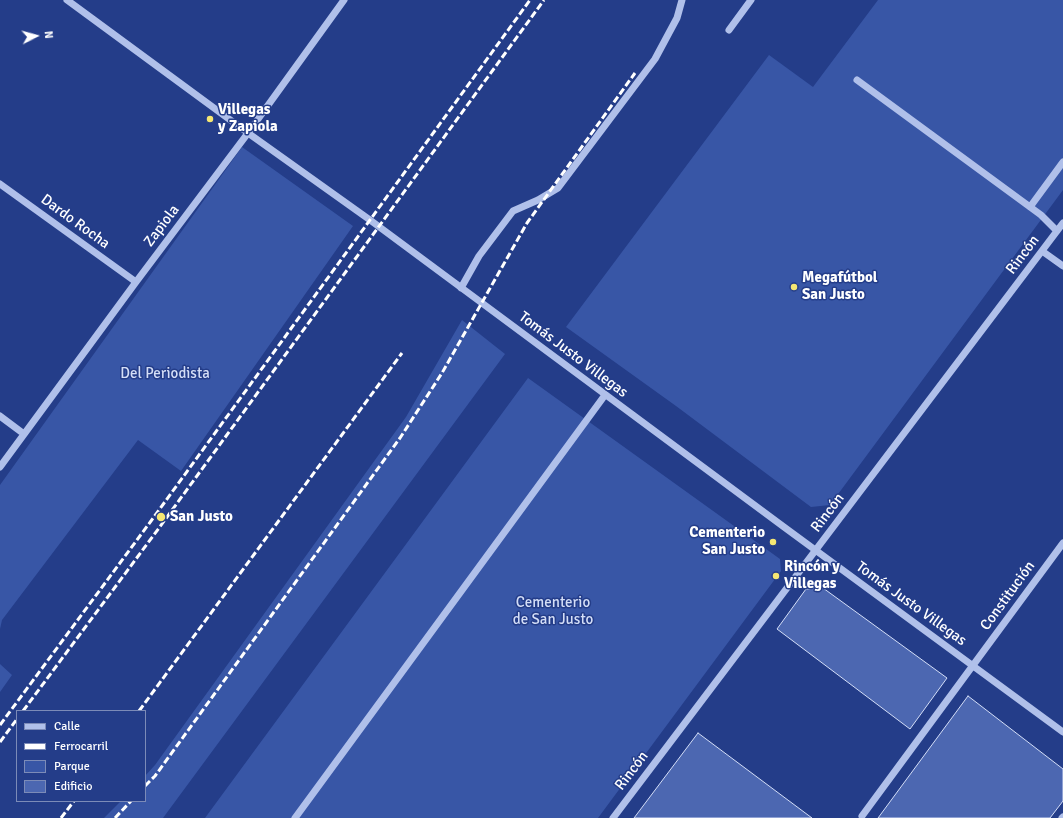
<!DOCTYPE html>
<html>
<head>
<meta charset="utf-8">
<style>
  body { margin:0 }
  #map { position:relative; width:1063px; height:818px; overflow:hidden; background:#243d89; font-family:Signika,sans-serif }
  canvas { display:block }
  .legend { position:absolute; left:16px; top:710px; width:130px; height:92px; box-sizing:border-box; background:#243d89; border:1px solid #7c8bb8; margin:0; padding:5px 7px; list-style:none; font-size:12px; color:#fff }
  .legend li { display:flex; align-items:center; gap:8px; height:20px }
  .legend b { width:20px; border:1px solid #7c8bb8 }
  .north { position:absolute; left:16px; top:16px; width:40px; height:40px; -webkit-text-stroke:3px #243d89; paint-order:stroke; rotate:84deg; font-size:11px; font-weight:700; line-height:16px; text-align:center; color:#fff }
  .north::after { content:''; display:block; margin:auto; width:14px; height:18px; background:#fff; clip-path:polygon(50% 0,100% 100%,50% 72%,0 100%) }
</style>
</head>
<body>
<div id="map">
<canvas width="1063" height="818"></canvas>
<ul class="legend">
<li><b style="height:5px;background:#b0c0ea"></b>Calle</li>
<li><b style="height:5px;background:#fff"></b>Ferrocarril</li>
<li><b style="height:11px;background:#3856a6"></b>Parque</li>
<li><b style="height:11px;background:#4c67b1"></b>Edificio</li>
</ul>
<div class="north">N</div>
</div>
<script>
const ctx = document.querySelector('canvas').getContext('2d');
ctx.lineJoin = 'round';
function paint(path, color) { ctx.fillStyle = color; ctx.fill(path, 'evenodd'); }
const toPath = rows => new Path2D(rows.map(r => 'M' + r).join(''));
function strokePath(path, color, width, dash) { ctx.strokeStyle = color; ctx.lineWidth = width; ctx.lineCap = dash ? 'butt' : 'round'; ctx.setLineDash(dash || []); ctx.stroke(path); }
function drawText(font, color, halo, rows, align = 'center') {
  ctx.font = font + ' Signika,sans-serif'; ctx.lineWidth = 3; ctx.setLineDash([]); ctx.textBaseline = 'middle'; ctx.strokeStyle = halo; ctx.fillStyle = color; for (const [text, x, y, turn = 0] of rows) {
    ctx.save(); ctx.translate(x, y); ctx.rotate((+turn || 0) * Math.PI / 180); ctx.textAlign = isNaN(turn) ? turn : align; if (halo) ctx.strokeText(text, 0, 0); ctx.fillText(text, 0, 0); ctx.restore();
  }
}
const green = toPath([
  [878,0,1063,0,1063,190,830,505,811,507,676,406,566,327,769,55,813,87],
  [242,147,353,226,181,471,138,440,2,620,0,629,0,485],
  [462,320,505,354,163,818,104,818,121,801,145,801,145,776,155,765,406,417],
  [528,378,780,559,781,571,598,818,205,818],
  [0,664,12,675,0,692]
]);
const building = toPath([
  [823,588,947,678,910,729,777,629,806,589,823,588],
  [968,696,1063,769,1063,801,1050,818,878,818,968,696],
  [698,733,812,818,634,818,698,733]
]);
const minor = toPath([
  [67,0,248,133,370,220,784,527,1063,732],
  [729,30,751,0],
  [857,80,1041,215,1057,231],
  [0,184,136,282],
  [1030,207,1063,162],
  [1042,251,1063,266],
  [461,288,479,256,513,211,538,200,558,188,655,59,677,18,682,0],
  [0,416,24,434],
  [0,467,136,282,248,133,344,0],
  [862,816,1063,543],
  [295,818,605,395],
  [613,818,1063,223],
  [1062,818,1063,817]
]);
const rail = toPath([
  [23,711,159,528,544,0],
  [139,711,402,353],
  [0,725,151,521,530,0],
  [0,742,17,719],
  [145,786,155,776,400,438,442,373,527,223,635,73],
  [61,818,74,801],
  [115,818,131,801]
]);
const markers = [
  [210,119,4,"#f5e773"],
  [794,287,4,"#f5e773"],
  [161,517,5,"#f5e773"],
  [773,542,4,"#f5e773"],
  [776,576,4,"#f5e773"]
];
const poiNames = [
  ["Villegas",218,110],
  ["y Zapiola",218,127],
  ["Megafútbol",802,278],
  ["San Justo",802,295],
  ["San Justo",170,517],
  ["Cementerio",765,533,"right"],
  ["San Justo",765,550,"right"],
  ["Rincón y",784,567],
  ["Villegas",784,584]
];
const streetNames = [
  ["Dardo Rocha",75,222,36],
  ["Zapiola",162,226,-53],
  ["Rincón",1023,255,-53],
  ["Tomás Justo Villegas",573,355,37],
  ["Rincón",828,513,-53],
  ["Constitución",1008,596,-54],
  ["Tomás Justo Villegas",911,604,36],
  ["Rincón",632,771,-53]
];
const parkNames = [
  ["Del Periodista",165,374],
  ["Cementerio",553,603],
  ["de San Justo",553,620]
];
paint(green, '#3856a6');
paint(building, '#4c67b1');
strokePath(building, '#d4def7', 1);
strokePath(minor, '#b0c0ea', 7);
strokePath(rail, '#fff', 3, [7, 3]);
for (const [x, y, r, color] of markers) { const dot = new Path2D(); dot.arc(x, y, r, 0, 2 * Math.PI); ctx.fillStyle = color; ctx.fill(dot); strokePath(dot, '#243d89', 1.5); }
drawText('bold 15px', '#fff', '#243d89', poiNames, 'left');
drawText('15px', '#fff', '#243d89', streetNames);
drawText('15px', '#d4def7', '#243d89', parkNames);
</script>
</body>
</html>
